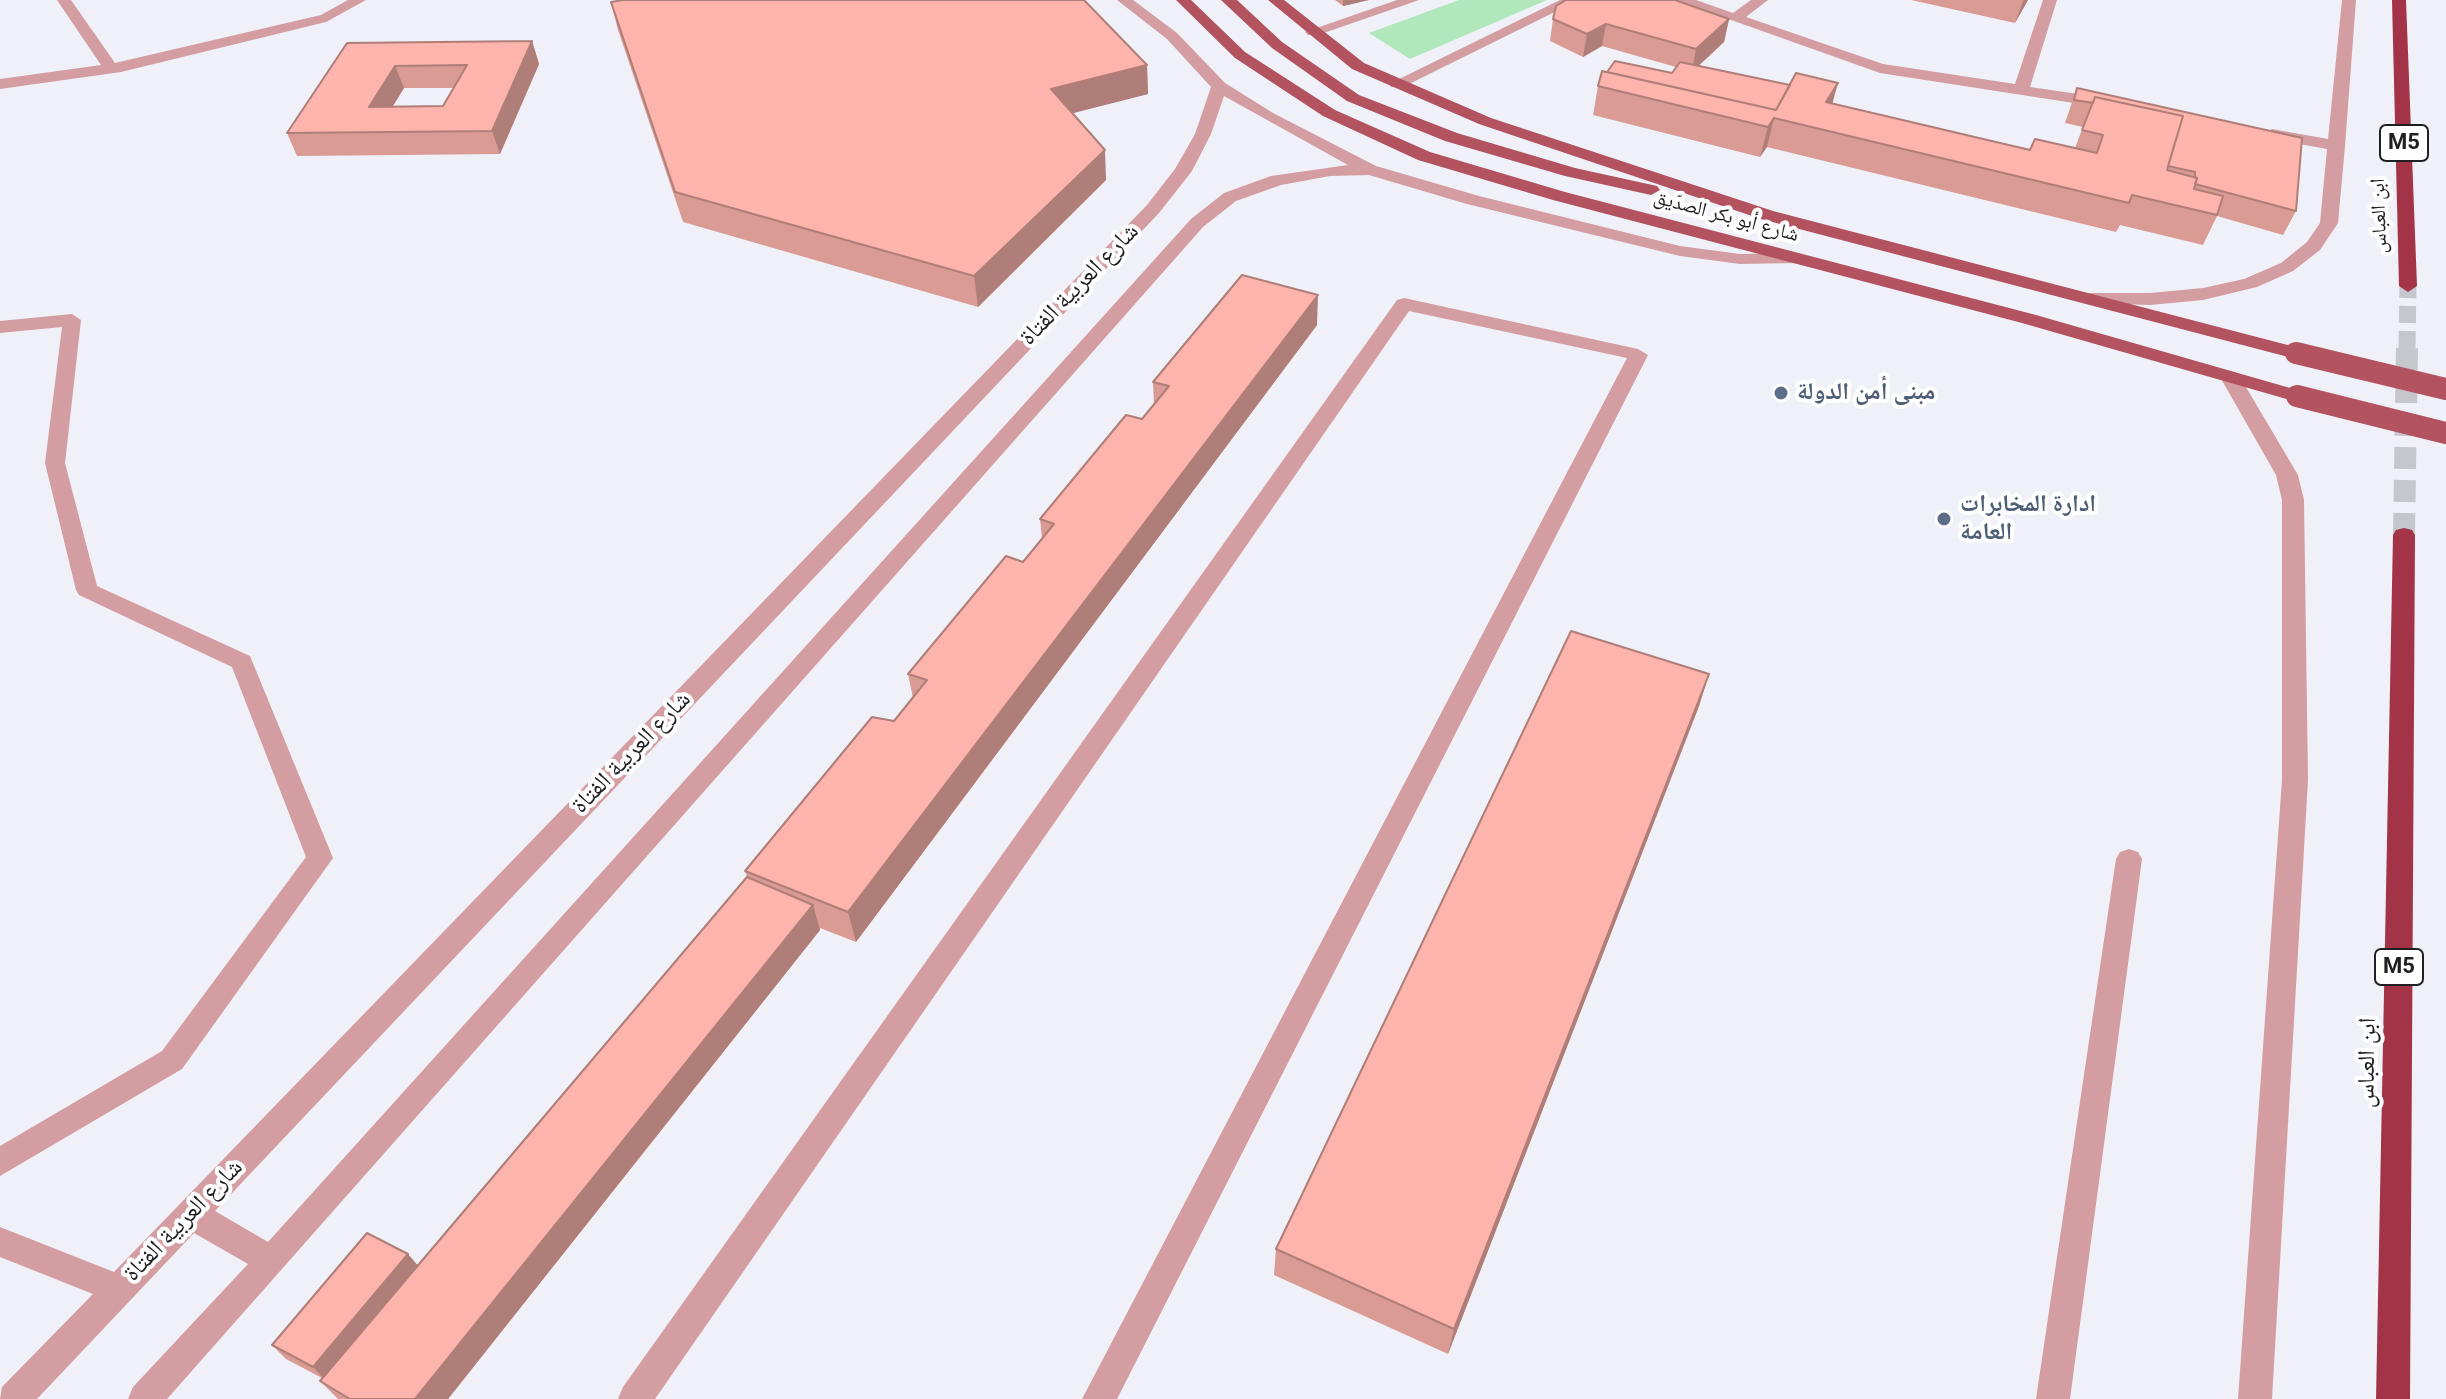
<!DOCTYPE html>
<html>
<head>
<meta charset="utf-8">
<style>
  body { margin:0 }
  canvas { display:block; background:#eff0f8 }
</style>
</head>
<body>
<canvas width="2446" height="1399"></canvas>
<script>
const ctx = document.querySelector('canvas').getContext('2d');
ctx.lineJoin = 'round';
function paint(path, color) { ctx.fillStyle = color; ctx.fill(path, 'evenodd'); }
const toPath = rows => new Path2D(rows.map(r => 'M' + r).join(''));
function strokePath(path, color, width, dash) { ctx.strokeStyle = color; ctx.lineWidth = width; ctx.lineCap = dash ? 'butt' : 'round'; ctx.setLineDash(dash || []); ctx.stroke(path); }
function drawText(font, color, halo, rows, align = 'center') {
  ctx.font = font + ' Roboto,"Noto Naskh Arabic",sans-serif'; ctx.lineWidth = 8; ctx.setLineDash([]); ctx.textBaseline = 'middle'; ctx.strokeStyle = halo; ctx.fillStyle = color; for (const [text, x, y, turn = 0] of rows) {
    ctx.save(); ctx.translate(x, y); ctx.rotate((+turn || 0) * Math.PI / 180); ctx.textAlign = isNaN(turn) ? turn : align; if (halo) ctx.strokeText(text, 0, 0); ctx.fillText(text, 0, 0); ctx.restore();
  }
}
const green = toPath([
  [1459,0,1547,0,1410,59,1369,33]
]);
const highwayTunnelFar1 = toPath([
  [2407,348,2408,286]
]);
const highwayTunnel = toPath([
  [2404,535,2407,346]
]);
const minor = toPath([
  [57,0,71,0,115,63,321,15,348,0,366,0,326,22,121,72,0,89,0,79,101,65,57,0],
  [1117,0,1133,0,1177,33,1225,83,1273,113,1376,166,1479,196,1680,246,1740,254,1797,253,1806,258,1797,263,1740,264,1680,256,1467,204,1369,175,1330,176,1281,185,1236,201,1203,227,167,1399,128,1399,133,1387,248,1264,194,1233,37,1399,0,1399,2,1387,93,1294,0,1257,0,1227,114,1272,1147,205,1175,169,1195,134,1211,87,1167,39,1117,0],
  [1224,96,1348,165,1271,176,1224,193,1191,219,268,1242,215,1211,1159,213,1192,171,1211,134,1224,96],
  [1397,0,1419,0,1318,35,1308,35,1305,32,1397,0],
  [1560,0,1579,0,1403,87,1391,87,1389,84,1560,0],
  [1675,0,1696,0,1733,13,1751,0,1768,0,1746,17,1883,64,2015,84,2043,0,2057,0,2030,87,2106,98,2114,103,2106,108,1880,73,1675,0],
  [2342,0,2356,0,2345,146,2338,223,2320,250,2293,271,2257,287,2203,300,2150,305,2084,303,2082,299,2084,295,2091,293,2150,293,2203,288,2244,279,2281,263,2307,242,2320,223,2327,149,2272,139,2264,134,2272,129,2328,139,2342,0],
  [1404,298,1638,349,1648,355,1117,1399,1082,1399,1627,358,1409,311,655,1399,618,1399,623,1387,1397,300,1404,298],
  [72,314,81,320,65,463,97,586,250,656,333,858,182,1069,0,1176,0,1146,162,1051,306,857,232,667,79,595,76,590,45,463,62,327,0,333,0,321,72,314],
  [2230,371,2240,377,2298,475,2304,500,2308,780,2272,1399,2238,1399,2282,780,2282,500,2276,475,2220,377,2230,371],
  [2129,849,2138,852,2142,859,2070,1399,2036,1399,2116,859,2120,852,2129,849]
]);
const major = toPath([
  [1176,0,1191,0,1245,52,1335,110,1430,152,1565,192,2036,315,2304,392,2307,396,2304,400,2290,400,2022,323,1553,200,1418,160,1323,116,1235,58,1176,0],
  [1221,0,1237,0,1282,42,1359,95,1457,133,1575,168,1657,186,1660,190,1651,195,1565,176,1445,141,1347,101,1272,48,1221,0],
  [1268,0,1284,0,1364,63,1491,118,1773,211,2303,349,2306,353,2296,359,1761,219,1479,124,1352,69,1268,0]
]);
const highway = toPath([
  [2392,0,2406,0,2417,286,2408,292,2399,286,2392,0],
  [2404,528,2412,530,2415,535,2410,1399,2376,1399,2393,535,2396,530,2404,528]
]);
const majorBridge = toPath([
  [2296,353,2446,389],
  [2297,396,2446,433]
]);
const wall = toPath([
  [1335,0,1369,0,1343,6],
  [1911,0,2028,0,2015,23],
  [611,2,1147,65,1148,94,1072,113,1106,180,978,307,683,222,618,30],
  [1553,19,1729,19,1724,42,1698,66,1832,104,2030,150,2075,148,2083,127,2065,123,2077,88,2296,211,2283,235,2217,216,2203,245,2120,225,2116,232,1767,147,1760,157,1593,115,1598,86,1607,72,1672,73,1676,67,1602,46,1583,57,1550,41],
  [532,41,539,64,500,154,297,156,287,133,347,43],
  [404,88,454,88,443,106,393,106],
  [1317,325,856,942,820,928,820,930,448,1399,338,1399,320,1381,322,1378,286,1359,272,1345,417,1266,747,877,745,871,894,721,913,698,908,674,1023,562,1042,539,1040,519,1142,419,1154,404,1153,382],
  [1709,674,1699,706,1448,1354,1274,1275,1276,1249]
]);
const shadedWall = toPath([
  [1343,0,1369,0,1343,6],
  [2024,0,2028,0,2015,23,2023,1],
  [1729,19,1724,42,1692,72,1696,49],
  [1606,24,1602,46,1583,57,1587,34],
  [532,41,539,64,500,154,492,131],
  [1147,65,1148,94,1054,118,1051,89],
  [395,66,404,88,378,130,369,107],
  [1838,83,1830,112,1826,102],
  [1774,118,1767,147,1760,157,1768,127],
  [1105,150,1106,180,978,307,974,276],
  [1318,295,1317,325,856,942,848,912],
  [1709,674,1699,706,1448,1354,1454,1329],
  [813,905,820,930,448,1399,415,1399],
  [408,1254,420,1268,326,1381,313,1367]
]);
const building = toPath([
  [623,0,1084,0,1147,65,1051,89,1105,150,974,276,675,192,611,2,623,0],
  [1566,0,1675,0,1729,19,1696,49,1606,24,1587,34,1553,19,1556,6,1566,0],
  [532,41,492,131,287,133,347,43,532,41],
  [467,65,443,106,369,107,395,66,467,65],
  [1615,61,1672,73,1680,62,1790,85,1776,110,1607,72,1615,61],
  [1602,71,1776,110,1796,73,1838,83,1826,102,2030,150,2035,139,2097,153,2103,135,2082,130,2095,97,2183,116,2167,170,2197,178,2194,189,2223,196,2217,215,2132,195,2129,203,1774,118,1768,127,1598,86,1602,71],
  [2077,88,2302,138,2296,211,2195,184,2197,178,2195,177,2195,172,2168,166,2183,116,2095,97,2093,103,2074,100,2077,88],
  [1242,275,1318,295,848,912,745,871,872,717,894,721,927,680,908,674,1006,556,1023,562,1054,524,1040,519,1126,415,1142,419,1169,386,1153,382,1242,275],
  [1571,631,1709,674,1454,1329,1276,1249,1571,631],
  [747,877,813,905,415,1399,350,1399,320,1381,747,877],
  [367,1233,408,1254,313,1367,272,1345,367,1233]
]);
const markers = [
  [1781,393,8,"#5c6f8a"],
  [1944,519,8,"#5c6f8a"]
];
const farStreetnames = [
  ["ابن العباس",2380,216,-92],
  ["شارع أبو بكر الصدّيق",1726,217,15]
];
const shields = [
  [2404,143,48],
  [2399,967,48]
];
const shieldNames = [
  ["M5",2404,143],
  ["M5",2399,967]
];
const streetNames = [
  ["شارع العربية الفتاة",1080,285,-46],
  ["شارع العربية الفتاة",632,753,-46],
  ["ابن العباس",2368,1063,-89],
  ["شارع العربية الفتاة",184,1221,-46]
];
const serviceNames = [
  ["مبنى أمن الدولة",1797,393],
  ["ادارة المخابرات",1960,505],
  ["العامة",1960,533]
];
paint(green, '#b1e8bb');
strokePath(highwayTunnelFar1, '#c6c6cd', 17, [17, 8]);
strokePath(highwayTunnel, '#c6c6cd', 22, [22, 11]);
paint(minor, '#d39da1');
paint(major, '#b2535f');
paint(highway, '#a33447');
strokePath(majorBridge, '#b2535f', 22);
paint(wall, '#d99b94');
paint(shadedWall, '#b07e78');
paint(building, '#fcb4ac');
strokePath(building, '#b07e78', 2);
for (const [x, y, r, color] of markers) { const dot = new Path2D(); dot.arc(x, y, r, 0, 2 * Math.PI); ctx.fillStyle = color; ctx.fill(dot); strokePath(dot, '#fefefe', 3); }
drawText('20px', '#202023', '#fefefe', farStreetnames);
for (const [x, y, w] of shields) { const box = new Path2D(); box.roundRect(x - w / 2, y - 18, w, 36, 6); ctx.fillStyle = '#fefefe'; ctx.fill(box); strokePath(box, '#202023', 2); }
drawText('bold 22px', '#202023', null, shieldNames);
drawText('24px', '#202023', '#fefefe', streetNames);
drawText('bold 24px', '#4e5e75', '#fefefe', serviceNames, 'left');
</script>
</body>
</html>
